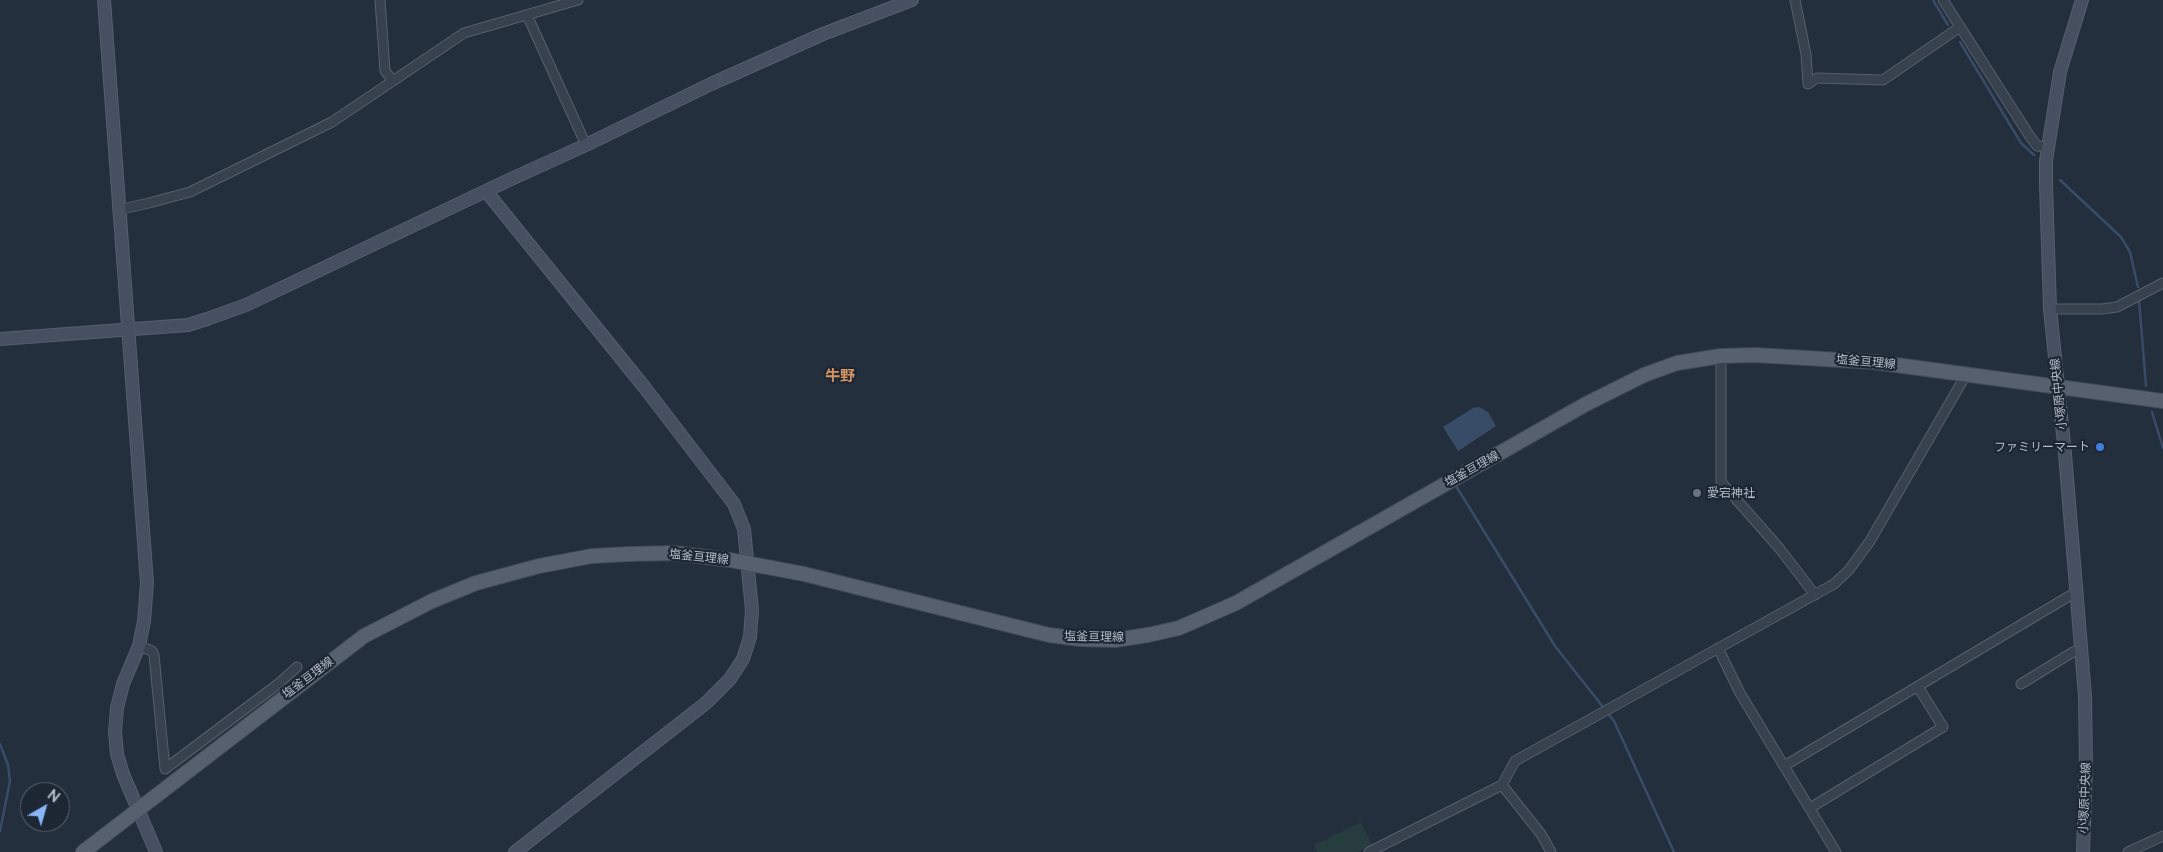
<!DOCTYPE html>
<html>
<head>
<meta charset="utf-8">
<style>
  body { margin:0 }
  #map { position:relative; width:2163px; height:852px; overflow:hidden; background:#242f3e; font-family:Raleway,sans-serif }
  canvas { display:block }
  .north { position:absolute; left:20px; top:782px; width:50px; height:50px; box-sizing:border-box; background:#1d2633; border:1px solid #59626f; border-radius:50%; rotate:38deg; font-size:14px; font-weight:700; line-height:20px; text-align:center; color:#b4bcc9 }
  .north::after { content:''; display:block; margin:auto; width:18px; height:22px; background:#8ab4f8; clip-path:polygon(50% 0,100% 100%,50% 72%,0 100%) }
</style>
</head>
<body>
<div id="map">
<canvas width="2163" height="852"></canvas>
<div class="north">N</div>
</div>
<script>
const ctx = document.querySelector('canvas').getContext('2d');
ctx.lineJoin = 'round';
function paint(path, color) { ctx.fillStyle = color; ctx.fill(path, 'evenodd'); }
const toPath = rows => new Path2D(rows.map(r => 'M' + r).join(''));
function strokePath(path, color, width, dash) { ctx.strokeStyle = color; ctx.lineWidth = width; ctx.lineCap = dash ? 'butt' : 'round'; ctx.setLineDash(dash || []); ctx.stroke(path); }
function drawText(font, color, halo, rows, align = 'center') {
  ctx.font = font + ' Raleway,"Noto Sans JP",sans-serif'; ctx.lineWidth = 4.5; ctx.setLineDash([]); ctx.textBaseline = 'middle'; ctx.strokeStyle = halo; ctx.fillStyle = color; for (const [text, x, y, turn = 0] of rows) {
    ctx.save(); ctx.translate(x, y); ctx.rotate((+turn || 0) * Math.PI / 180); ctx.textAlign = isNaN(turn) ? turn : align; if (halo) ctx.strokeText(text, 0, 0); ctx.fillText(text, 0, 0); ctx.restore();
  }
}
const green = toPath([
  [1361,822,1372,845,1357,852,1317,852,1314,845]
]);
const water = toPath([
  [1479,407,1488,412,1496,426,1458,451,1443,427,1473,408]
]);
const stream = toPath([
  [1933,0,1948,25],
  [1960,42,2021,143,2034,155],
  [2060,180,2121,237,2130,252,2138,287],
  [2139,300,2146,386],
  [2152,412,2163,448],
  [1456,486,1555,646,1614,721,1674,852],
  [0,744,8,765,10,781,0,831]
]);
const street = toPath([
  [380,0,385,71,393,81],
  [1795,0,1806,54,1808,84],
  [1943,0,2029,135,2037,146,2048,147],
  [527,15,586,145],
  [1808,84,1817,78,1883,80,1960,27],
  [118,210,149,203,190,192,332,122,464,33,578,0],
  [2050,309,2101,309,2117,307,2163,283],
  [1721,356,1721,482,1780,549,1815,595],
  [139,646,152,651,154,655,165,769,278,684,297,667],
  [1718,648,1740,693,1836,852],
  [2021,684,2073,652,2082,649],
  [1784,766,2076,592],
  [1502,785,1541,834,1551,852],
  [1810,808,1943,727,1918,687],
  [1369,852,1502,785,1515,761,1834,584,1849,570,1870,541,1967,373],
  [2128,852,2163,836]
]);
const secondary = toPath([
  [104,0,147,583,144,621,139,646,123,684,117,708,115,732,117,754,123,774,156,852],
  [2082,0,2060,72,2046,161,2046,184,2050,309,2065,454,2085,696,2086,766,2083,852],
  [486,191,645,388,734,504,744,529,752,610,750,637,743,659,730,679,706,703,515,852],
  [0,339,188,325,207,319,246,305,509,180,586,145,711,84,823,34,912,0]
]);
const primary = toPath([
  [83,852,364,636,432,601,476,583,539,566,592,556,630,554,674,553,730,560,804,574,1049,635,1080,639,1115,640,1148,635,1179,628,1236,603,1586,404,1644,375,1677,363,1721,356,1755,355,1874,362,2163,401]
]);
const markers = [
  [2100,447,5,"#3f7fe0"],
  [1697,493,5,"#6b7280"]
];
const streetNames = [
  ["塩釜亘理線",1866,362,5],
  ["小塚原中央線",2059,394,-96],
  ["塩釜亘理線",1472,469,-29],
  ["塩釜亘理線",699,557,6],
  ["塩釜亘理線",1094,637,1],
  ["塩釜亘理線",308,678,-37],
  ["小塚原中央線",2085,798,-88]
];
const poiNames = [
  ["ファミリーマート",2090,447],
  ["愛宕神社",1707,493,"left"]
];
const quarterNames = [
  ["牛野",840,376]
];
paint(green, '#263c3f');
paint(water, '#394c67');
strokePath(stream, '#394c67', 2.5);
strokePath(street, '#565f6c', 11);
strokePath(secondary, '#565f6c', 14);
strokePath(primary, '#414a57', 16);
strokePath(street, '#38414e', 9);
strokePath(secondary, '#465061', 12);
strokePath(primary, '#56606e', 14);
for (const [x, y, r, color] of markers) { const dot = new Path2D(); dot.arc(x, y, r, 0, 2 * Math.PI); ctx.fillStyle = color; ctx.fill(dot); strokePath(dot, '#1d2633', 2); }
drawText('12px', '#b4bcc9', '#1d2633', streetNames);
drawText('12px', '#b4bcc9', '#1d2633', poiNames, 'right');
drawText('bold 15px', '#d59563', '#1d2633', quarterNames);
</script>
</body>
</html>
